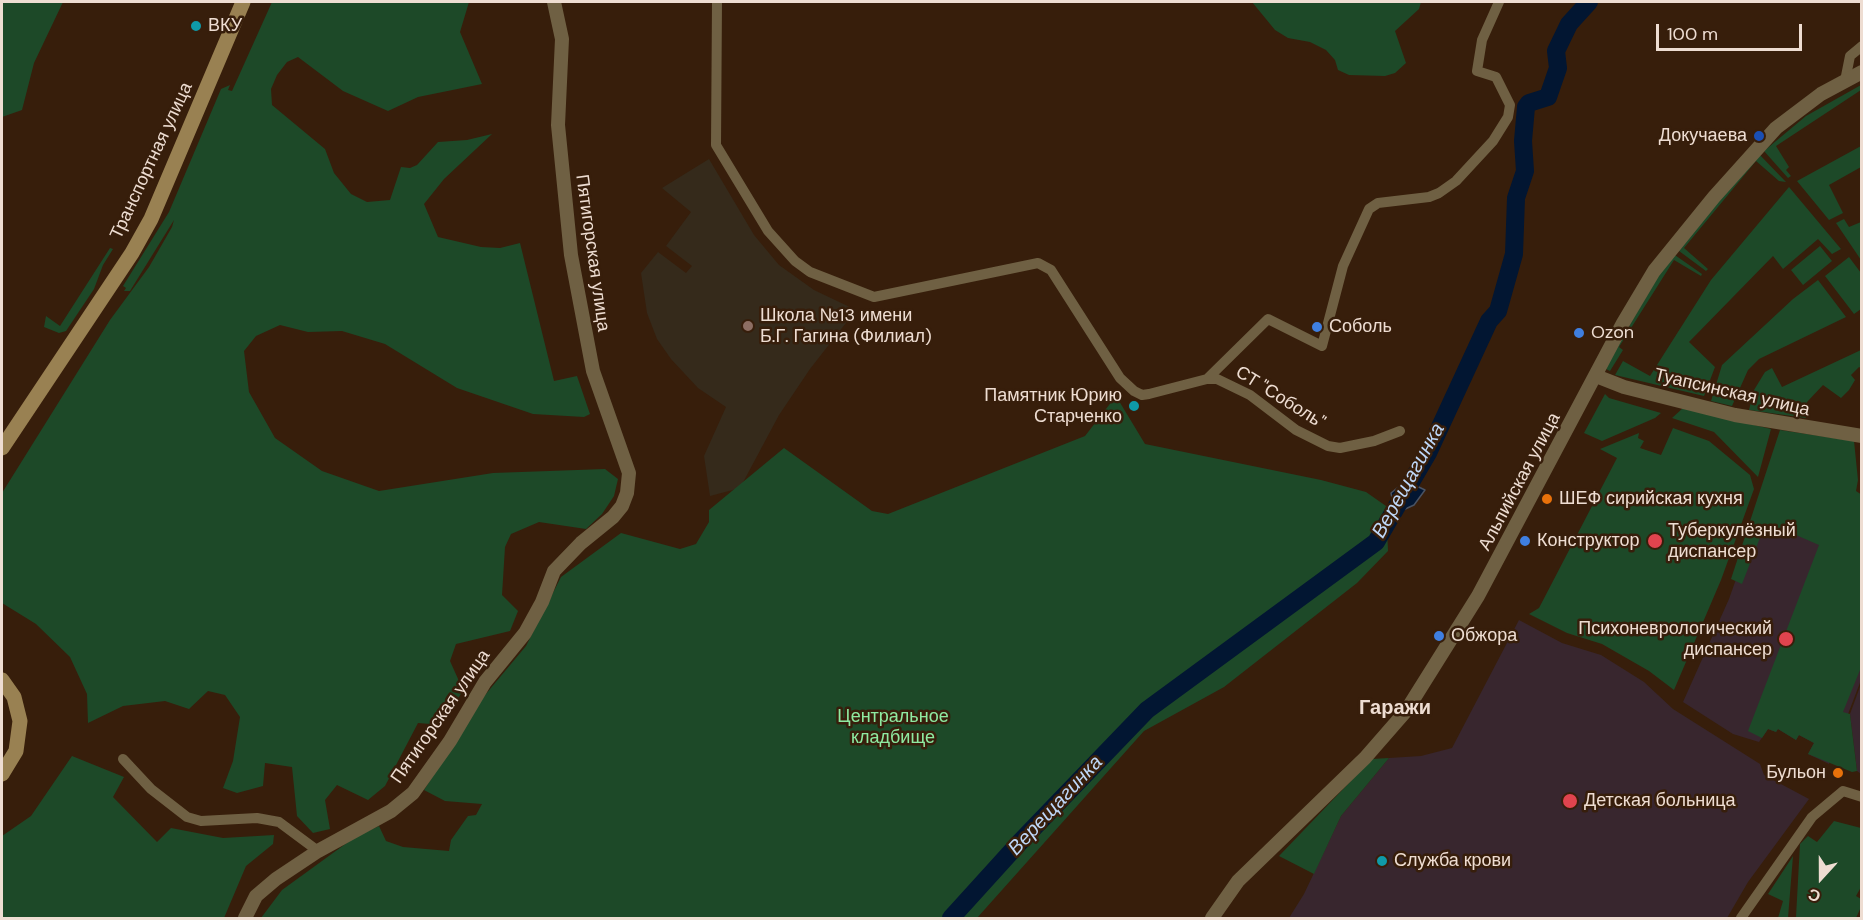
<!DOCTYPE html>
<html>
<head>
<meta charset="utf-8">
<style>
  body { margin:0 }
  #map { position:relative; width:1863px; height:920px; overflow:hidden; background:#371e0b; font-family:"DM Sans",sans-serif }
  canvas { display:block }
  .frame { position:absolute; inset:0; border:3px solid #eeddd2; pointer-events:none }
  .north { position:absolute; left:1791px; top:848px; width:60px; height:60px; -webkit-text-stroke:4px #371e0b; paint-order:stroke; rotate:201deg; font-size:16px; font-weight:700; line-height:24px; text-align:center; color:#eeddd2 }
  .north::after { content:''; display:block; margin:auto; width:21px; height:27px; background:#eeddd2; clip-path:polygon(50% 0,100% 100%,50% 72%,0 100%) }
  .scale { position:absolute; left:1656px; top:24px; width:146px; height:27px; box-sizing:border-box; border:3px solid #eeddd2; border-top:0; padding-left:8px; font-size:18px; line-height:21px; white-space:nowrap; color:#eeddd2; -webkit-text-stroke:4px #371e0b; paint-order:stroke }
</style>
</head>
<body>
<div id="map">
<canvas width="1863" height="920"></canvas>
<div class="frame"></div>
<div class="north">С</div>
<div class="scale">100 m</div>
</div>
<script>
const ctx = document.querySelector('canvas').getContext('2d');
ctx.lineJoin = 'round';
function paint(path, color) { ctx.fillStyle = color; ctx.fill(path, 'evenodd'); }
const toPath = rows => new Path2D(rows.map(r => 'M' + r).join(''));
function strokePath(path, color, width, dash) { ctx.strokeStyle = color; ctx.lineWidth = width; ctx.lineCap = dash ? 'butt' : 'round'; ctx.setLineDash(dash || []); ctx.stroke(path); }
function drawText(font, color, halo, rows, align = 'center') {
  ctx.font = font + ' "DM Sans",sans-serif'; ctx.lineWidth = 5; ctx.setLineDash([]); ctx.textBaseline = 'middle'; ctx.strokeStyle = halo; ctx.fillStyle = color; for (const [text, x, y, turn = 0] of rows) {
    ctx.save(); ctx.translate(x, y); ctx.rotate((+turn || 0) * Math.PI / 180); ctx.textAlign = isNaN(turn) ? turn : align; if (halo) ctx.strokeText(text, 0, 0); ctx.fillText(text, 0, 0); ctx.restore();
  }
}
const education = toPath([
  [709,159,754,235,779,265,814,290,856,310,810,369,779,415,740,488,710,496,704,456,726,407,698,388,671,359,657,339,647,313,641,273,658,252,686,273,692,266,666,246,691,212,662,188]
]);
const medical = toPath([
  [1862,503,1861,680,1829,764,1808,754,1814,743,1799,735,1796,740,1778,729,1776,732,1768,729,1759,742,1733,734,1683,702,1729,599,1758,517],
  [1519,620,1562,643,1601,655,1644,682,1673,709,1760,764,1764,775,1809,799,1748,882,1727,918,1289,918,1304,894,1341,816,1389,758,1421,756,1452,748],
  [1861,684,1861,774,1857,771,1850,714]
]);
const green = toPath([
  [2,2,63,2,34,63,22,110,2,117],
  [272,2,469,2,460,32,482,84,418,97,388,111,343,91,298,57,287,62,277,75,271,89,272,105,325,149,334,173,351,194,367,202,390,200,401,167,410,168,417,165,438,142,467,140,492,134,444,179,424,204,438,237,481,247,500,248,520,243,554,381,577,376,590,414,584,417,533,414,457,388,385,344,342,331,308,332,280,325,256,336,244,351,249,392,275,438,322,471,379,491,493,473,605,469,618,479,614,496,602,514,586,529,539,522,511,534,505,547,502,595,518,611,510,631,456,644,450,661,463,690,443,725,418,723,385,786,368,800,337,785,325,800,330,829,313,833,297,816,292,767,265,763,263,786,237,793,223,788,233,761,240,717,225,695,208,691,189,709,165,701,123,706,88,723,87,694,70,657,36,624,2,603,2,493,110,320,149,267,172,227,174,220,130,291,124,291,126,288,123,286,169,212,221,89,230,85,228,90,232,91],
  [1252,2,1421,2,1419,9,1395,31,1406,63,1395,73,1385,76,1349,75,1338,70,1335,60,1326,50,1310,42,1288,38,1275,30],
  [1861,85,1861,90,1776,146,1789,167,1786,170,1791,176,1788,178,1764,151,1806,116],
  [1861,146,1861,167,1829,185,1843,213,1829,220,1797,181],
  [1758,153,1786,182,1779,181,1756,161,1684,248,1708,269,1706,271,1675,248],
  [1789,187,1841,249,1832,254,1818,239,1783,269,1773,256,1689,342,1715,367,1704,396,1615,375,1623,361,1650,376,1711,280],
  [1844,219,1849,227,1861,222,1861,260,1836,223],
  [1820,246,1832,261,1803,285,1791,270],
  [110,248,113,249,103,265,94,289,66,331,59,333,44,327,46,316,60,326],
  [1672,253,1702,274,1701,276,1674,260,1619,347,1623,350,1610,371,1604,368],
  [1849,257,1861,273,1861,309,1854,314,1825,276],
  [1818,280,1846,317,1759,359,1748,370,1732,406,1711,401,1722,365,1793,299],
  [1861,350,1861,368,1859,367,1851,375,1855,380,1849,390,1841,398,1823,385,1807,402,1806,418,1749,410,1754,390,1765,372,1772,368,1782,387],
  [1605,394,1609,398,1661,413,1655,418,1602,441,1584,433],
  [1116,396,1145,444,1321,480,1366,492,1386,506,1388,551,1357,583,1224,687,1144,731,977,918,261,918,282,890,355,837,379,826,386,841,403,847,449,851,451,840,468,816,476,815,482,804,445,801,424,790,480,701,526,646,561,577,621,533,680,549,696,544,709,522,709,510,784,448,872,511,888,514,1085,436],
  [1683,408,1771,429,1758,477,1714,432,1672,418],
  [1673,428,1709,441,1750,475,1754,489,1721,580,1674,690,1649,671,1602,644,1567,633,1529,614,1539,608,1617,458,1600,449,1639,433,1638,438,1644,441,1640,448,1661,455],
  [1780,430,1854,441,1858,480,1856,491,1862,495,1862,665,1843,712,1850,714,1857,771,1852,772,1808,754,1814,743,1799,735,1796,740,1778,729,1776,732,1768,729,1762,738,1748,731,1819,545,1789,532,1763,530,1742,584,1731,579],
  [72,756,124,777,113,797,157,842,171,828,223,838,274,835,273,844,246,866,224,918,2,918,2,836,31,816],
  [1389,758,1341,816,1314,874,1279,856,1372,759],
  [1834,821,1861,828,1861,887,1856,896,1861,899,1861,907,1856,918,1792,918,1796,917,1800,844,1808,836,1817,842],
  [1793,856,1788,918,1778,918,1783,901,1768,894]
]);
const water = toPath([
  [1406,481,1425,490,1414,505,1403,510,1393,503,1391,493,1406,481]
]);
const river = toPath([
  [951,918,1020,842,1147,710,1376,542,1428,453,1489,321,1498,311,1514,254,1516,198,1525,171,1523,141,1526,107,1529,103,1548,97,1558,68,1556,51,1569,24,1589,2]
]);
const minor = toPath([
  [717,2,716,145,768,231,795,261,810,272,874,297,1038,263,1051,270,1120,378,1134,391,1142,395,1149,394,1207,379,1217,379,1250,395,1296,430,1328,446,1340,448,1374,441,1400,431],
  [1845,81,1850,56,1862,46],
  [1207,379,1268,319,1322,346,1343,266,1369,209,1378,203,1429,197,1439,193,1456,181,1493,141,1508,117,1510,105,1496,77,1477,71,1482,40,1499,2],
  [123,759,151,789,187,817,201,821,257,818,279,822,318,851],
  [1741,918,1812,817,1843,791,1862,797]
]);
const tertiary = toPath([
  [1596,376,1624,387,1735,415,1862,436],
  [245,918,256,896,276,879,318,851,391,811,413,793,450,741,485,682,525,633,542,602,554,571,581,543,613,517,622,506,627,493,629,473,593,371,571,255,558,125,562,39,554,2],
  [1212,918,1238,881,1365,758,1406,711,1478,596,1623,323,1654,271,1714,197,1776,128,1821,94,1862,72]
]);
const secondary = toPath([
  [2,448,132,253,151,219,243,2],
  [2,680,14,697,20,721,16,751,2,774]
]);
const markers = [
  [196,26,6,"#0f9aa8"],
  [1759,136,6,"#1a4fb4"],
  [748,326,6,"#8d6e63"],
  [1317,327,6,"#3f7fe0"],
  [1579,333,6,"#3f7fe0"],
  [1134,406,6,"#0f9aa8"],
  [1547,499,6,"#e8710a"],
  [1525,541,6,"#3f7fe0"],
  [1655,541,8,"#e0444e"],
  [1439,636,6,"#3f7fe0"],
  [1786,639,8,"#e0444e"],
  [1838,773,6,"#e8710a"],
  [1570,801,8,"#e0444e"],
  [1382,861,6,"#0f9aa8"]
];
const poiNames = [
  ["ВКУ",208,26],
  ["Докучаева",1747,136,"right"],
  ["Школа №13 имени",760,316],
  ["Б.Г. Гагина (Филиал)",760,337],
  ["Соболь",1329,327],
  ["Ozon",1591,333],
  ["Памятник Юрию",1122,396,"right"],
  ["Старченко",1122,417,"right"],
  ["ШЕФ сирийская кухня",1559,499],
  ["Туберкулёзный",1668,531],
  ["диспансер",1668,552],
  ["Конструктор",1537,541],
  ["Психоневрологический",1772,629,"right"],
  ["диспансер",1772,650,"right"],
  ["Обжора",1451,636],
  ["Бульон",1826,773,"right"],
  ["Детская больница",1584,801],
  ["Служба крови",1394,861]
];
const streetNames = [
  ["Транспортная улица",152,161,-65],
  ["Пятигорская улица",592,253,82],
  ["Туапсинская улица",1732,393,13],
  ["СТ \"Соболь\"",1280,398,32],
  ["Альпийская улица",1520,482,-62],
  ["Пятигорская улица",441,717,-55]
];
const parkNames = [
  ["Центральное",893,717],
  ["кладбище",893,738]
];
const waterNames = [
  ["Верещагинка",1409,481,-61],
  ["Верещагинка",1056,806,-47]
];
const neighbourhoodNames = [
  ["Гаражи",1395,709]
];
paint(education, '#352a1b');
paint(medical, '#38262e');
paint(green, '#1d4928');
paint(water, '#021632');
strokePath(water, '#495262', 1.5);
strokePath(river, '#021632', 18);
strokePath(minor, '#6f6043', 10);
strokePath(tertiary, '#6f6043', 14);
strokePath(secondary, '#998152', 15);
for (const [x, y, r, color] of markers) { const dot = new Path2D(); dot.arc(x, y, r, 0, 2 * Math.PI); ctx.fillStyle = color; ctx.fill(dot); strokePath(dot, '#371e0b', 2); }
drawText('18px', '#eeddd2', '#371e0b', poiNames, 'left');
drawText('18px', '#eeddd2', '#371e0b', streetNames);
drawText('18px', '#8eeaa1', '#371e0b', parkNames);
drawText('italic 20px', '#bed7f8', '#371e0b', waterNames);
drawText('bold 20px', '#eeddd2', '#371e0b', neighbourhoodNames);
</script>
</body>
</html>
